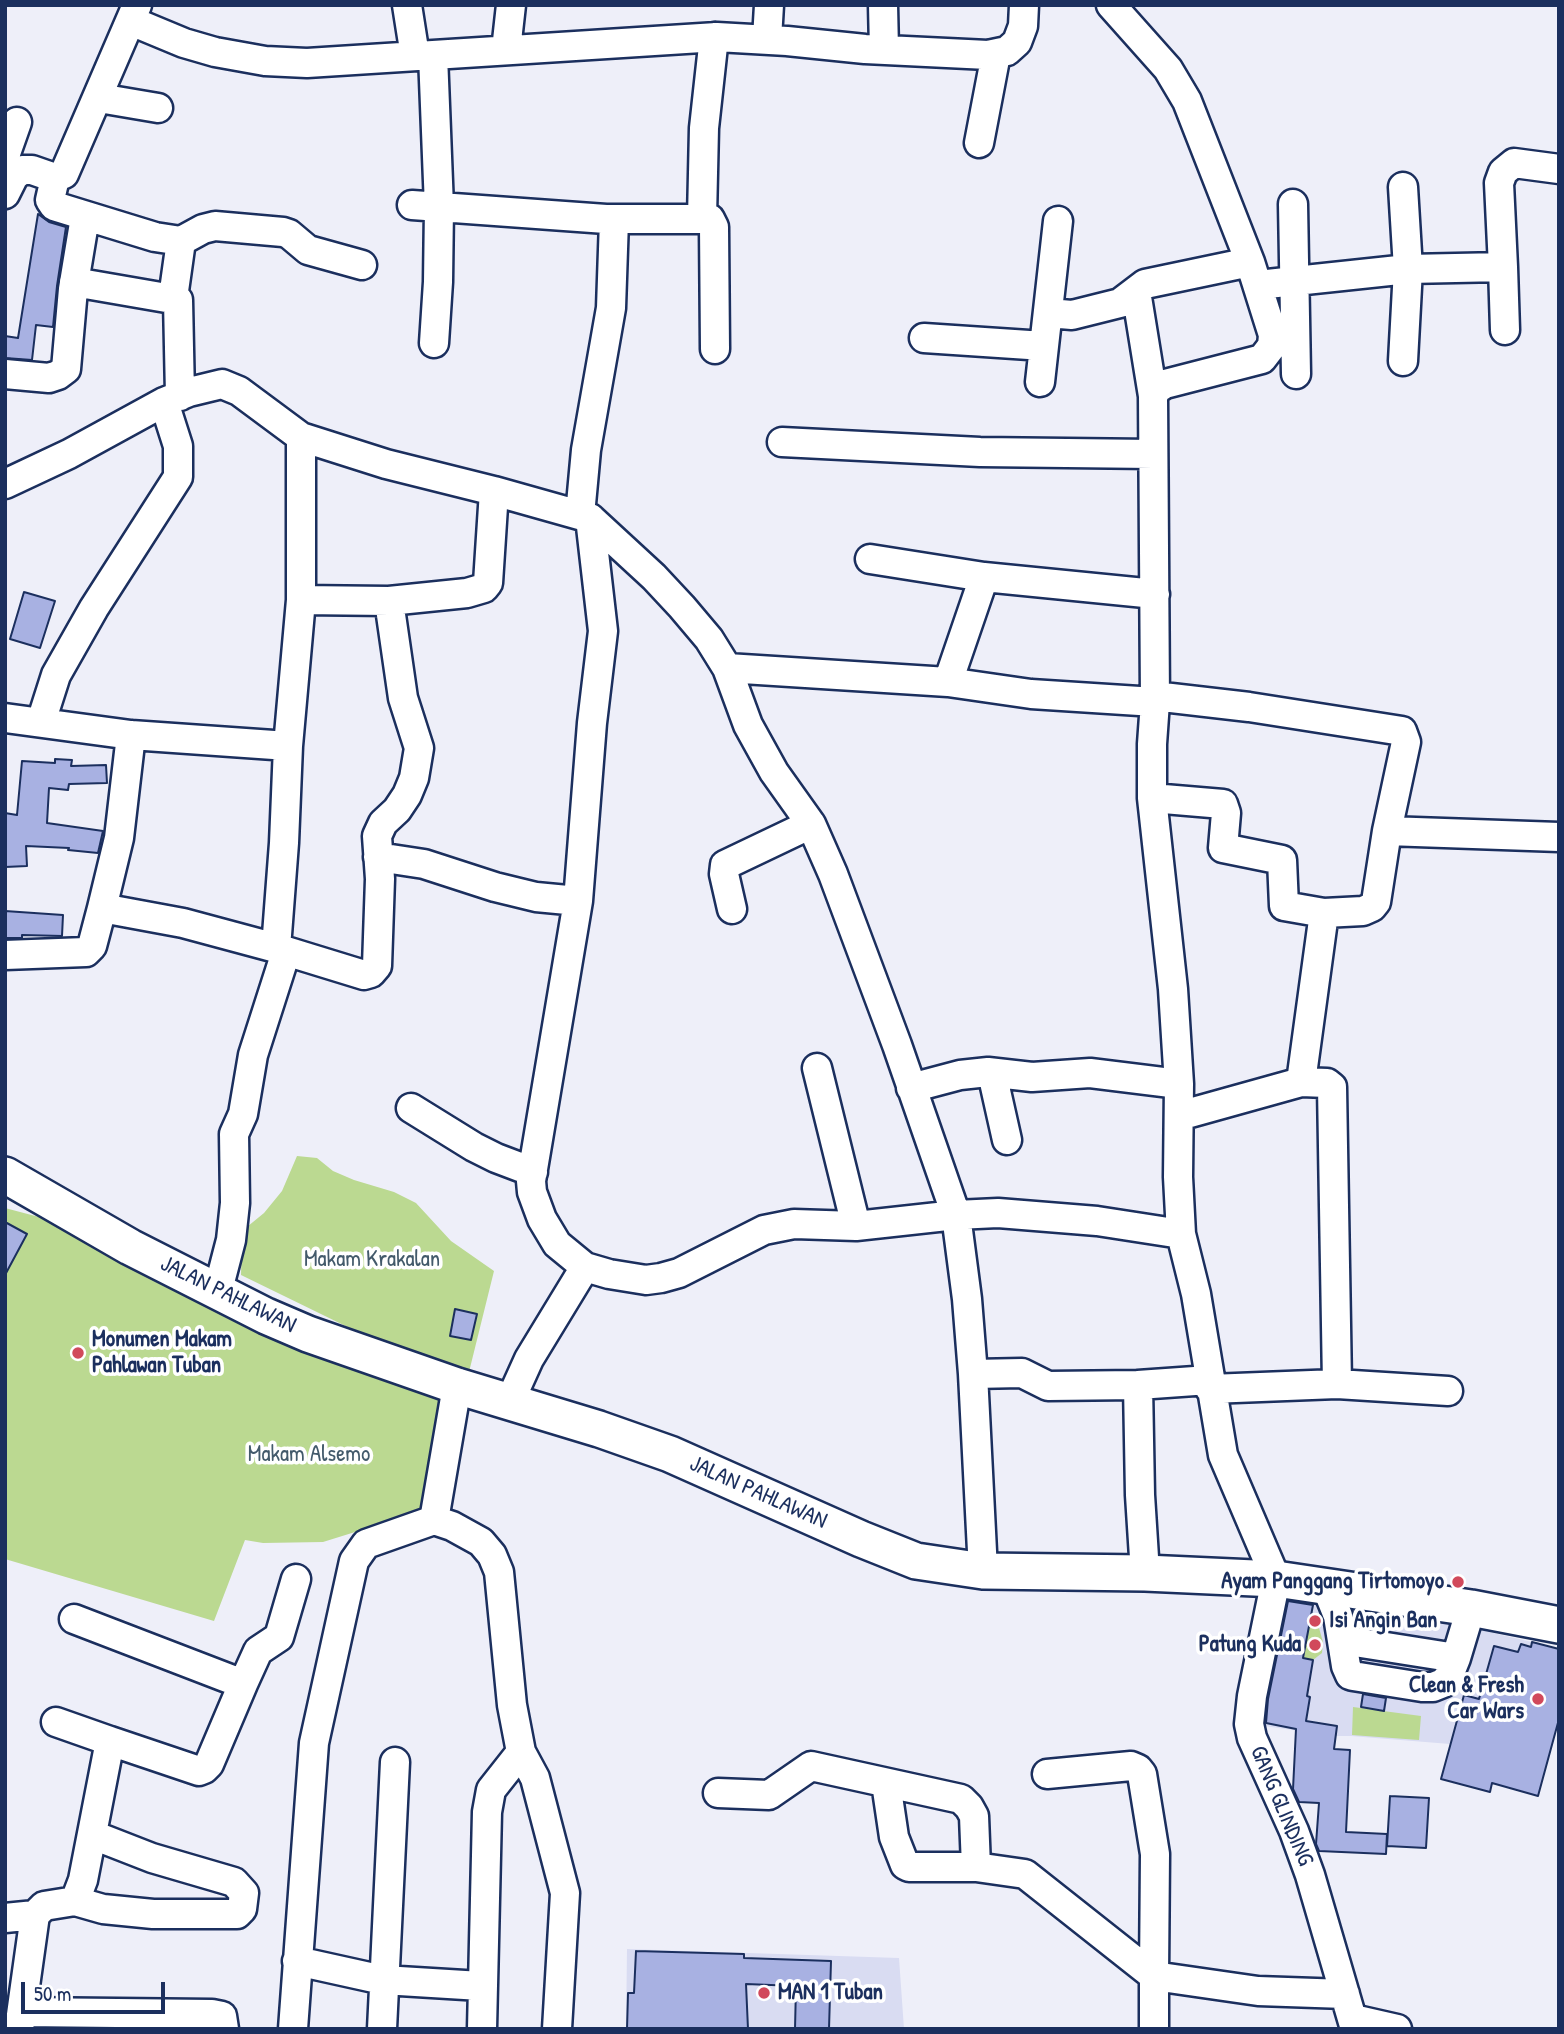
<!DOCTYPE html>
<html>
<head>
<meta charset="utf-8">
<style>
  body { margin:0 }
  #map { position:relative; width:1564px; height:2034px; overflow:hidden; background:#eeeff9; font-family:"Patrick Hand",sans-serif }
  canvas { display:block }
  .frame { position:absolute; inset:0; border:7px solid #1b2f5e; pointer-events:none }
  .scale { position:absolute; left:21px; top:1982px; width:144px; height:32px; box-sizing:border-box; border:4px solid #1b2f5e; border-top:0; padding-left:9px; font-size:21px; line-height:24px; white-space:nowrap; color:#1b2f5e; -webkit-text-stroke:5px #fff; paint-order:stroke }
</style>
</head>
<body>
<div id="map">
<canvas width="1564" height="2034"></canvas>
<div class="frame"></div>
<div class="scale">50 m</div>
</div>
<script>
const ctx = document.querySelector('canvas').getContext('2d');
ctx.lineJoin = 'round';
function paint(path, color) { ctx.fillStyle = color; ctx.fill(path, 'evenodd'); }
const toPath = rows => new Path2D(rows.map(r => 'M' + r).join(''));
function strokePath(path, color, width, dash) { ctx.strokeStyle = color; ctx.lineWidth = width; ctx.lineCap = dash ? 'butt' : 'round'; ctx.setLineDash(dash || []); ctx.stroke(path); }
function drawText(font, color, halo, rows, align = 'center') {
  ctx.font = font + ' "Patrick Hand",sans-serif'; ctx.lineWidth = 7; ctx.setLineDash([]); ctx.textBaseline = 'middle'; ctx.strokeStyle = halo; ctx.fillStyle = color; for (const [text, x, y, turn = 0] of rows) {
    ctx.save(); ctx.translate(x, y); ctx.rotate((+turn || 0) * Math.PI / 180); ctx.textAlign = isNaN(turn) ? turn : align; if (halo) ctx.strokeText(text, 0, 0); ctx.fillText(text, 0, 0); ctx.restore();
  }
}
const built = toPath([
  [1279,1597,1476,1629,1532,1642,1490,1793,1441,1779,1450,1744,1351,1736,1336,1736,1264,1726,1261,1698],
  [627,1949,899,1958,904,2029,626,2029]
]);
const green = toPath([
  [297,1156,317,1158,333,1171,354,1180,394,1192,416,1203,451,1241,494,1271,469,1372,366,1336,241,1275,242,1231,264,1213,282,1191],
  [5,1208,39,1217,134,1269,445,1394,429,1509,323,1542,263,1543,245,1540,214,1621,5,1559],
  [1309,1627,1319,1628,1323,1642,1322,1653,1313,1660,1304,1658],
  [1353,1707,1421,1716,1419,1740,1352,1735]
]);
const building = toPath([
  [38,214,49,222,66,227,57,286,53,327,36,325,32,360,5,358,5,336,18,338,38,214],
  [24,592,55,601,40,648,10,639,24,592],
  [55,759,72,760,71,766,106,765,107,783,69,784,68,790,49,788,47,823,103,831,98,853,68,850,69,848,26,846,27,866,5,867,5,813,17,815,22,761,55,763,55,759],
  [5,911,63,915,62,936,22,935,22,938,5,938,5,911],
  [5,1222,27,1234,5,1275,5,1222],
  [455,1309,477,1314,471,1340,450,1336,455,1309],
  [1288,1601,1313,1605,1303,1658,1313,1660,1307,1696,1310,1697,1306,1721,1337,1726,1334,1749,1350,1750,1346,1832,1387,1834,1386,1854,1319,1851,1316,1844,1319,1803,1299,1802,1293,1789,1296,1729,1266,1723,1268,1699,1288,1601],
  [1532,1642,1559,1649,1559,1719,1538,1796,1492,1783,1490,1792,1441,1779,1464,1695,1479,1699,1494,1646,1518,1652,1521,1644,1531,1647,1532,1642],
  [1363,1694,1386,1698,1384,1711,1361,1707,1363,1694],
  [1390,1796,1429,1798,1426,1848,1387,1846,1390,1796],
  [636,1951,744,1954,744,1958,831,1961,829,2029,795,2029,796,1986,746,1984,748,2029,627,2029,628,1993,634,1993,636,1951]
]);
const minor = toPath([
  [407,5,415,56],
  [883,5,884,50],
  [1111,5,1168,69,1187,101,1250,262,1273,335,1272,346,1262,359,1165,384,1157,389,1153,396,1155,702,1152,744,1152,798,1173,989,1179,1084,1178,1177,1181,1234,1196,1294,1223,1455,1276,1579,1252,1696,1249,1724,1252,1738,1294,1831,1310,1875,1355,2029],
  [131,21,184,43,215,52,265,61,307,63,717,37,787,41,865,49,988,55,1007,51,1017,42,1023,26,1024,5],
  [767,39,769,5],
  [506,50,511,5],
  [433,55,439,207,438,282,434,343],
  [99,98,158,108],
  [979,143,996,54],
  [5,156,17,122],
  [55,178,50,200,54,206,155,237,181,241,203,229,215,226,283,232,289,234,308,250,362,265],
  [1403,187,1408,269,1403,361],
  [5,194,14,176,22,170,32,170,55,178,64,174,137,5],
  [1293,204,1296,374],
  [412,205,606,219,710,219,714,227,715,349],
  [702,218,704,128,714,37],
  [1503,267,1505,330],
  [74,282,178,300,180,396],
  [1258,285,1408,269,1503,267,1499,183,1503,172,1514,163,1559,169],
  [1136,291,1153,396],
  [173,298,181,241],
  [1048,313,1072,315,1120,303,1145,284,1250,262],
  [924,338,1044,346],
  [5,374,49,378,58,375,66,369,73,289,85,217],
  [1040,382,1058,221],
  [782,442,980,452,1153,454],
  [5,484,69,454,164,402,189,392,222,384,239,391,301,437,386,464,494,491,590,518,603,631,592,723,578,901,531,1181,532,1192,542,1219,557,1244,585,1267,609,1274,646,1280,661,1278,679,1273,764,1230,794,1224,856,1226,956,1215,998,1213,1097,1221,1181,1234],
  [580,515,586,450,611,308,614,220],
  [590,518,654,577,682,607,709,639,727,668,748,725,774,772,811,824,833,874,897,1045,956,1215,967,1299,973,1374,983,1571],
  [870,559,984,577,1155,594],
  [301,600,389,601,467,593,484,588,488,583,494,491],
  [727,668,948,682,1031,694,1155,702],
  [948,682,984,577],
  [1154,696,1249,707,1402,731,1406,742,1387,831],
  [5,718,131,735,288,746],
  [41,722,56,675,94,608,178,477,178,446,164,402],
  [1152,798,1223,804,1226,813,1223,848,1282,860,1284,906,1324,913,1301,1082],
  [378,857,424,864,495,887,536,897,578,901],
  [102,908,119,838,131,735],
  [732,909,724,874,725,865,811,824],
  [1324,913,1363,911,1372,907,1376,902,1387,831,1559,837],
  [276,948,364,975,371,973,377,966,380,879,377,836,383,823,397,810,407,795,414,778,419,748,403,698,389,601],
  [5,955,86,952,92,946,102,908,183,923,276,948,284,843,288,746,301,600,301,437],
  [817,1068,856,1226],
  [992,1073,1007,1140],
  [911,1088,960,1075,988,1072,1032,1077,1090,1073,1179,1084],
  [411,1108,474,1147,496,1158,533,1172],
  [1179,1116,1301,1082,1327,1083,1332,1087,1337,1384],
  [218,1290,231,1240,235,1203,234,1134,243,1114,253,1055,286,952],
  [973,1374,1022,1373,1048,1386,1138,1385,1140,1495,1145,1573],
  [1138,1385,1209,1380],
  [1210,1389,1337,1384,1448,1391],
  [510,1401,529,1359,585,1267],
  [434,1520,457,1386],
  [1325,1584,1338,1616,1346,1666,1350,1675,1353,1676,1422,1687,1433,1687,1443,1683,1448,1678,1456,1658,1471,1608],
  [1342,1640,1456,1658],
  [243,1684,258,1651,279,1637,296,1579],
  [56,1722,110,1741],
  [521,1752,535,1778,565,1893,557,2029],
  [1047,1774,1131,1766,1138,1769,1142,1774,1155,1854,1154,1976,1258,1991,1345,1994],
  [886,1783,894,1837,905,1865,909,1867,976,1867],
  [718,1793,769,1795,811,1766,961,1799,969,1807,974,1816,976,1867,1025,1874,1154,1976,1154,2029],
  [75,1901,103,1909,153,1914,237,1914,242,1909,244,1893,234,1882,152,1858,93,1835],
  [5,1918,35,1915],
  [297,1961,383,1980,481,1986],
  [22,2012,212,2014,222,2016,224,2029],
  [1353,2019,1397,2029],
  [19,2029,35,1915,44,1906,75,1901,83,1880,110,1741,199,1771,204,1769,209,1764,243,1684,74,1619],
  [293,2029,314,1743,354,1561,366,1544,434,1520,452,1526,481,1542,492,1555,499,1572,512,1705,521,1752,491,1790,487,1812,482,2029],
  [382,2029,395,1762]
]);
const major = toPath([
  [5,1175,130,1247,266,1316,308,1334,457,1386,599,1429,670,1454,861,1539,916,1561,983,1571,1145,1573,1276,1579,1471,1608,1559,1625]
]);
const markers = [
  [78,1353,7,"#d1495b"],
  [1458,1582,7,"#d1495b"],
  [1315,1621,7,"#d1495b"],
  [1315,1645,7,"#d1495b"],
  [1538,1699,7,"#d1495b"],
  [764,1993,7,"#d1495b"]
];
const parkNames = [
  ["Makam Krakalan",372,1260],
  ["Makam Alsemo",309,1455]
];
const streetNames = [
  ["JALAN PAHLAWAN",228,1295,26],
  ["JALAN PAHLAWAN",758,1493,24],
  ["GANG GLINDING",1281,1806,67]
];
const poiNames = [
  ["Monumen Makam",92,1340],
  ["Pahlawan Tuban",92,1366],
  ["Ayam Panggang Tirtomoyo",1444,1582,"right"],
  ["Isi Angin Ban",1329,1621],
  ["Patung Kuda",1301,1645,"right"],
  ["Clean & Fresh",1524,1686,"right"],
  ["Car Wars",1524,1712,"right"],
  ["MAN 1 Tuban",778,1993]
];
paint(built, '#d9dcf2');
paint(green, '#bbd991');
paint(building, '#a8b1e2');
strokePath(building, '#1b2f5e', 2);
strokePath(minor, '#1b2f5e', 33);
strokePath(major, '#1b2f5e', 40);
strokePath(minor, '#fff', 28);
strokePath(major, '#fff', 35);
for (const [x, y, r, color] of markers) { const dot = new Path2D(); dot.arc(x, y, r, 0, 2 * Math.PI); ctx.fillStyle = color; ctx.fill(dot); strokePath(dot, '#fff', 2.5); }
drawText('23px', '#435a6b', '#fff', parkNames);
drawText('23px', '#1b2f5e', '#fff', streetNames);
drawText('bold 23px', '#1b2f5e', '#fff', poiNames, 'left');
</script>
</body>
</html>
